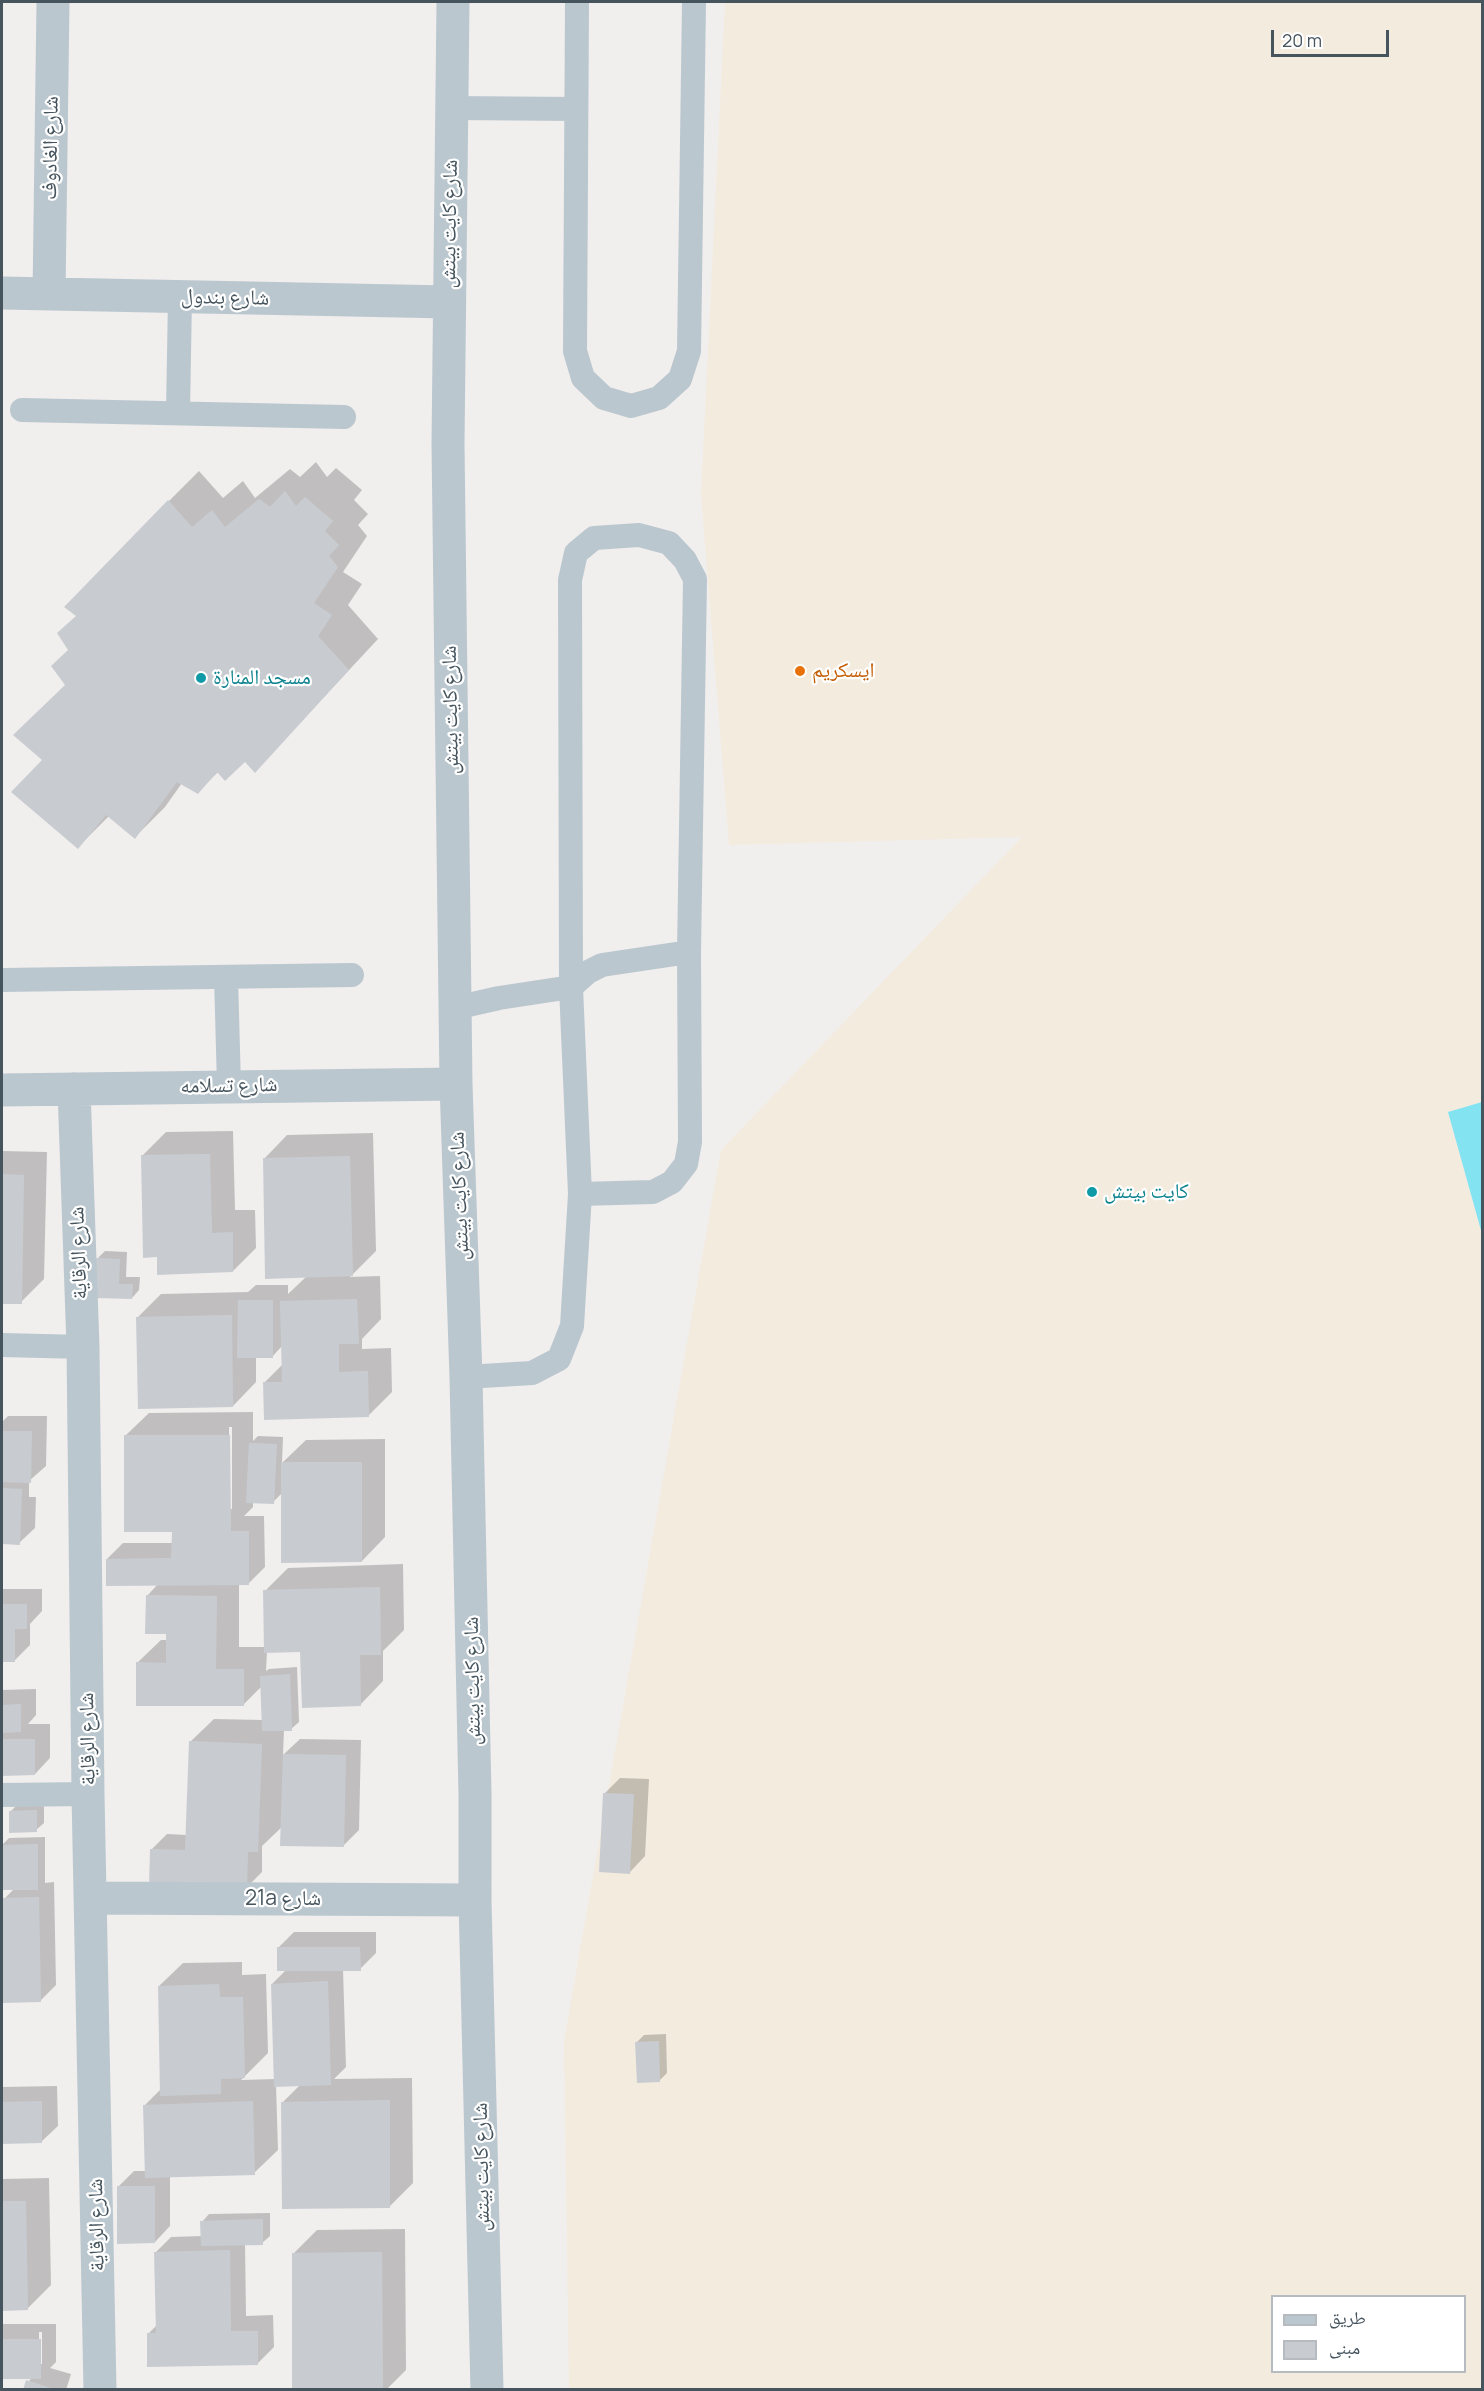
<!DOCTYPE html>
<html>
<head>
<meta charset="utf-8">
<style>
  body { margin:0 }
  #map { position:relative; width:1484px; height:2391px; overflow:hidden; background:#f1eeee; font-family:Manrope,"Noto Naskh Arabic",sans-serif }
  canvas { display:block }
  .frame { position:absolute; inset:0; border:3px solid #45545d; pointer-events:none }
  .legend { position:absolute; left:1271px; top:2295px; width:195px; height:78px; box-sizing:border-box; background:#fff; border:2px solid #b5bbbe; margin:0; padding:8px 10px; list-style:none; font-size:18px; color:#45545d }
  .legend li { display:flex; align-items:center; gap:12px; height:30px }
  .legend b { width:30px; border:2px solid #b5bbbe }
  .scale { position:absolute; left:1271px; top:30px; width:118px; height:27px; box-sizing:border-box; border:3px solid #45545d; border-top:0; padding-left:8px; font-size:18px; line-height:21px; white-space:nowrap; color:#45545d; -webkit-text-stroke:4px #fff; paint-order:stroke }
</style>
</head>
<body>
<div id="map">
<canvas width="1484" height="2391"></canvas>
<div class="frame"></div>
<ul class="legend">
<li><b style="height:8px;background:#bbc7ce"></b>طريق</li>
<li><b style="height:16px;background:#c8ccd1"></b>مبنى</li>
</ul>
<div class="scale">20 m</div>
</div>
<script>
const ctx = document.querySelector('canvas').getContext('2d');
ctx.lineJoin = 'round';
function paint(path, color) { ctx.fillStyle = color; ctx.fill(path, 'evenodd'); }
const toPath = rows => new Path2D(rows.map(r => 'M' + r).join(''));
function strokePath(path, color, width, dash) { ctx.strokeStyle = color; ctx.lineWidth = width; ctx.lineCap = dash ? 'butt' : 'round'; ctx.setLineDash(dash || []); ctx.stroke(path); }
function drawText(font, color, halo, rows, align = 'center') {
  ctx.font = font + ' Manrope,"Noto Naskh Arabic",sans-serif'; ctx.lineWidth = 4.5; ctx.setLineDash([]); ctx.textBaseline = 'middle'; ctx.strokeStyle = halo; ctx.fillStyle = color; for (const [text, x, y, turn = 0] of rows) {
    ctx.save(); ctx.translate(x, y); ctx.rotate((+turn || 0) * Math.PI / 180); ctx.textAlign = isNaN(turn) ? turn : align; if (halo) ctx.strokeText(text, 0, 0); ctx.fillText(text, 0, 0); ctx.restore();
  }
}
const sand = toPath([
  [725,2,1482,2,1482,1102,1448,1112,1482,1234,1482,2389,569,2390,564,2041,721,1150,1022,837,729,845,701,494],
  [1272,2296,1464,2296,1464,2372,1272,2372]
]);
const water = toPath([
  [1482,1102,1482,1234,1448,1112]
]);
const shadow = toPath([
  [316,462,327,477,336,468,362,490,354,500,368,514,358,525,367,536,343,572,362,584,348,605,378,639,255,771,245,760,218,772,198,792,182,783,165,807,135,837,109,816,78,847,44,760,67,685,69,650,78,615,169,501,199,471,223,498,243,481,255,498,290,469,300,477],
  [233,1131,235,1210,255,1210,256,1248,233,1271,158,1255,142,1156,166,1132],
  [373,1133,376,1251,350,1277,380,1276,381,1319,362,1339,362,1349,391,1348,392,1392,368,1416,264,1383,283,1364,282,1346,272,1357,256,1356,256,1382,233,1406,138,1317,161,1294,248,1292,256,1285,288,1285,288,1294,307,1276,264,1159,287,1135],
  [2,1151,47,1152,44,1279,21,1302,2,1302],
  [105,1251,127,1252,126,1277,140,1277,139,1290,132,1298,96,1297,97,1259],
  [253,1412,253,1441,258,1436,283,1437,282,1463,306,1440,385,1439,385,1537,362,1561,282,1493,273,1502,253,1502,253,1507,244,1516,264,1516,265,1567,249,1583,239,1583,239,1647,266,1647,265,1591,288,1568,403,1564,404,1630,383,1651,383,1681,360,1705,302,1651,267,1651,266,1671,269,1669,297,1667,299,1722,291,1729,284,1730,283,1755,300,1739,361,1740,359,1830,343,1846,283,1826,262,1846,262,1872,246,1888,151,1850,167,1834,187,1835,190,1742,214,1719,263,1720,262,1686,243,1705,137,1663,161,1640,167,1640,167,1632,147,1596,158,1584,107,1559,123,1543,173,1543,173,1532,125,1436,149,1413],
  [229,1427,232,1427,232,1509,229,1509],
  [8,1416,47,1416,46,1466,29,1481,29,1497,36,1497,35,1528,19,1543,2,1543,2,1422],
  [2,1589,42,1589,42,1611,30,1624,30,1645,14,1661,2,1661],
  [36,1689,36,1715,28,1724,50,1724,50,1758,35,1774,2,1774,2,1690],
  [620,1778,649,1779,645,1856,630,1872,604,1794],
  [44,1803,44,1823,36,1830,11,1811,18,1804],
  [45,1837,45,1883,54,1882,56,1985,40,2001,4,1899,14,1889,2,1889,2,1845,9,1838],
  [294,1932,376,1932,376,1953,360,1969,343,1969,346,2067,334,2079,412,2078,413,2183,390,2206,283,2102,301,2084,276,2085,278,2150,254,2173,170,2176,170,2226,155,2242,118,2187,134,2171,146,2171,145,2105,161,2089,159,1986,183,1963,242,1962,242,1975,266,1974,268,2053,241,2080,275,2079,272,1984,287,1969,278,1948],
  [666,2034,667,2073,660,2080,636,2043,644,2035],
  [57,2086,58,2126,42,2141,2,2142,2,2087],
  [49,2178,51,2285,27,2309,2,2309,2,2179],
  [270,2213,270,2236,262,2243,245,2244,246,2316,273,2315,274,2347,258,2363,148,2334,157,2325,156,2252,171,2237,202,2236,202,2222,209,2214],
  [405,2229,406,2370,386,2390,294,2390,293,2254,317,2230],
  [2,2324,56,2324,56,2362,50,2368,71,2374,66,2390,24,2390,31,2378,2,2378],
  [39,2332,42,2332,42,2364,39,2364]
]);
const building = toPath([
  [285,491,296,506,305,497,333,521,325,531,339,545,329,556,338,567,314,603,332,615,318,636,349,670,255,773,245,762,225,781,217,772,198,794,177,782,135,839,106,815,78,849,11,792,42,760,13,735,65,685,51,666,68,650,57,633,76,616,64,607,168,500,192,527,212,510,225,527,259,499,270,507],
  [210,1154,212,1233,233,1232,233,1272,157,1275,157,1257,143,1258,141,1155],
  [350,1156,353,1276,265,1279,263,1158],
  [2,1174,24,1175,22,1304,2,1304],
  [96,1258,120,1259,119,1284,133,1284,132,1299,94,1298],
  [357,1299,359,1344,339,1344,339,1372,368,1371,369,1417,264,1420,263,1382,282,1382,280,1301],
  [238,1300,273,1300,273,1358,237,1358],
  [232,1315,233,1407,138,1409,136,1317],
  [2,1431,32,1431,31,1483,2,1482],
  [124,1435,230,1435,231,1531,249,1531,249,1585,106,1586,106,1559,171,1558,172,1532,124,1532],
  [249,1443,277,1444,274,1504,246,1503],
  [281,1462,362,1462,362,1562,281,1563],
  [2,1488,22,1489,20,1545,2,1544],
  [380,1587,381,1655,360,1655,361,1706,302,1708,300,1652,264,1653,263,1590],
  [146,1595,217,1596,216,1669,244,1669,244,1706,136,1706,136,1662,166,1663,166,1634,145,1634],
  [2,1604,27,1604,27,1629,15,1629,15,1662,2,1662],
  [290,1674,292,1731,262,1731,260,1676],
  [21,1704,21,1732,2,1733,2,1705],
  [2,1739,35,1739,35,1775,2,1776],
  [189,1741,262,1744,258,1852,248,1852,247,1889,149,1886,150,1849,185,1850],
  [283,1754,346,1755,344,1847,280,1846],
  [603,1793,634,1794,630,1874,599,1872],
  [37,1810,37,1832,9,1833,9,1811],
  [38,1844,38,1890,2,1890,2,1845],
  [39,1897,41,2002,3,2003,2,1898],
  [277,1947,360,1947,361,1971,277,1971],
  [328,1981,331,2085,274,2087,271,1984],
  [219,1984,220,1997,243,1997,245,2078,221,2079,221,2094,160,2096,158,1986],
  [659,2041,660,2082,637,2083,635,2042],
  [390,2100,390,2208,282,2209,281,2102],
  [42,2101,42,2143,2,2144,2,2102],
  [253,2101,255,2175,145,2178,143,2105],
  [117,2186,155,2186,155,2243,117,2244],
  [2,2201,26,2201,28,2310,2,2311],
  [263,2219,263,2245,201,2246,200,2221],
  [230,2250,231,2331,258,2331,258,2365,147,2367,147,2333,156,2333,154,2252],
  [382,2252,383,2390,292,2390,292,2253],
  [2,2339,41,2339,41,2379,2,2379],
  [26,2380,54,2389,54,2390,23,2390]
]);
const service = toPath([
  [577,2,575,351,583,378,604,398,631,406,659,398,680,379,689,351,694,2],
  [451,108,576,109],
  [22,410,344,417],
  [178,413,180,297],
  [639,535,669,543,685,560,695,579,689,952,690,1142,686,1164,672,1182,653,1192,580,1194,571,987,570,580,576,553,594,538,639,535],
  [226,977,229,1086],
  [2,980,352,975],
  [455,1008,499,998,571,987,588,972,602,965,689,952],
  [2,1345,83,1347],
  [466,1377,532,1373,559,1359,572,1326,580,1194],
  [2,1795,88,1794]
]);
const minor = toPath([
  [453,2,448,443,456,1084,466,1377,475,1794,475,1900,487,2390],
  [2,293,449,302],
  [49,294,53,2],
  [74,1089,83,1347,88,1794,100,2390],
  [2,1090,456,1084],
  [91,1898,475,1900]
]);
const markers = [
  [800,671,6,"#e8710a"],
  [201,678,6,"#0f9aa8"],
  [1092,1192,6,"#0f9aa8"]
];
const streetNames = [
  ["شارع الغادوف",51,148,-89],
  ["شارع كايت بيتش",450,224,-89],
  ["شارع بندول",225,298,1],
  ["شارع كايت بيتش",451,710,-91],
  ["شارع تسلامه",229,1086,-1],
  ["شارع كايت بيتش",460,1196,-92],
  ["شارع الرقاية",79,1253,-92],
  ["شارع كايت بيتش",473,1681,-91],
  ["شارع الرقاية",88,1739,-91],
  ["21a شارع",283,1899],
  ["شارع كايت بيتش",482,2167,-91],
  ["شارع الرقاية",97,2225,-91]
];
const foodNames = [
  ["ايسكريم",812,671]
];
const cultureNames = [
  ["مسجد المنارة",213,678],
  ["كايت بيتش",1104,1192]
];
paint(sand, '#f3ebde');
paint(water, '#84e3f1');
paint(shadow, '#0003');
paint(building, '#c8ccd1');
strokePath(service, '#bbc7ce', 24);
strokePath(minor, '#bbc7ce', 33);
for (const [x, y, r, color] of markers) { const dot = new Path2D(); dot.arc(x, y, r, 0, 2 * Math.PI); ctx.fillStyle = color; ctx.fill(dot); strokePath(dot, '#fff', 2); }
drawText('21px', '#45545d', '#fff', streetNames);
drawText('21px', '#c56008', '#fff', foodNames, 'left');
drawText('21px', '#0d838f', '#fff', cultureNames, 'left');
</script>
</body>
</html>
